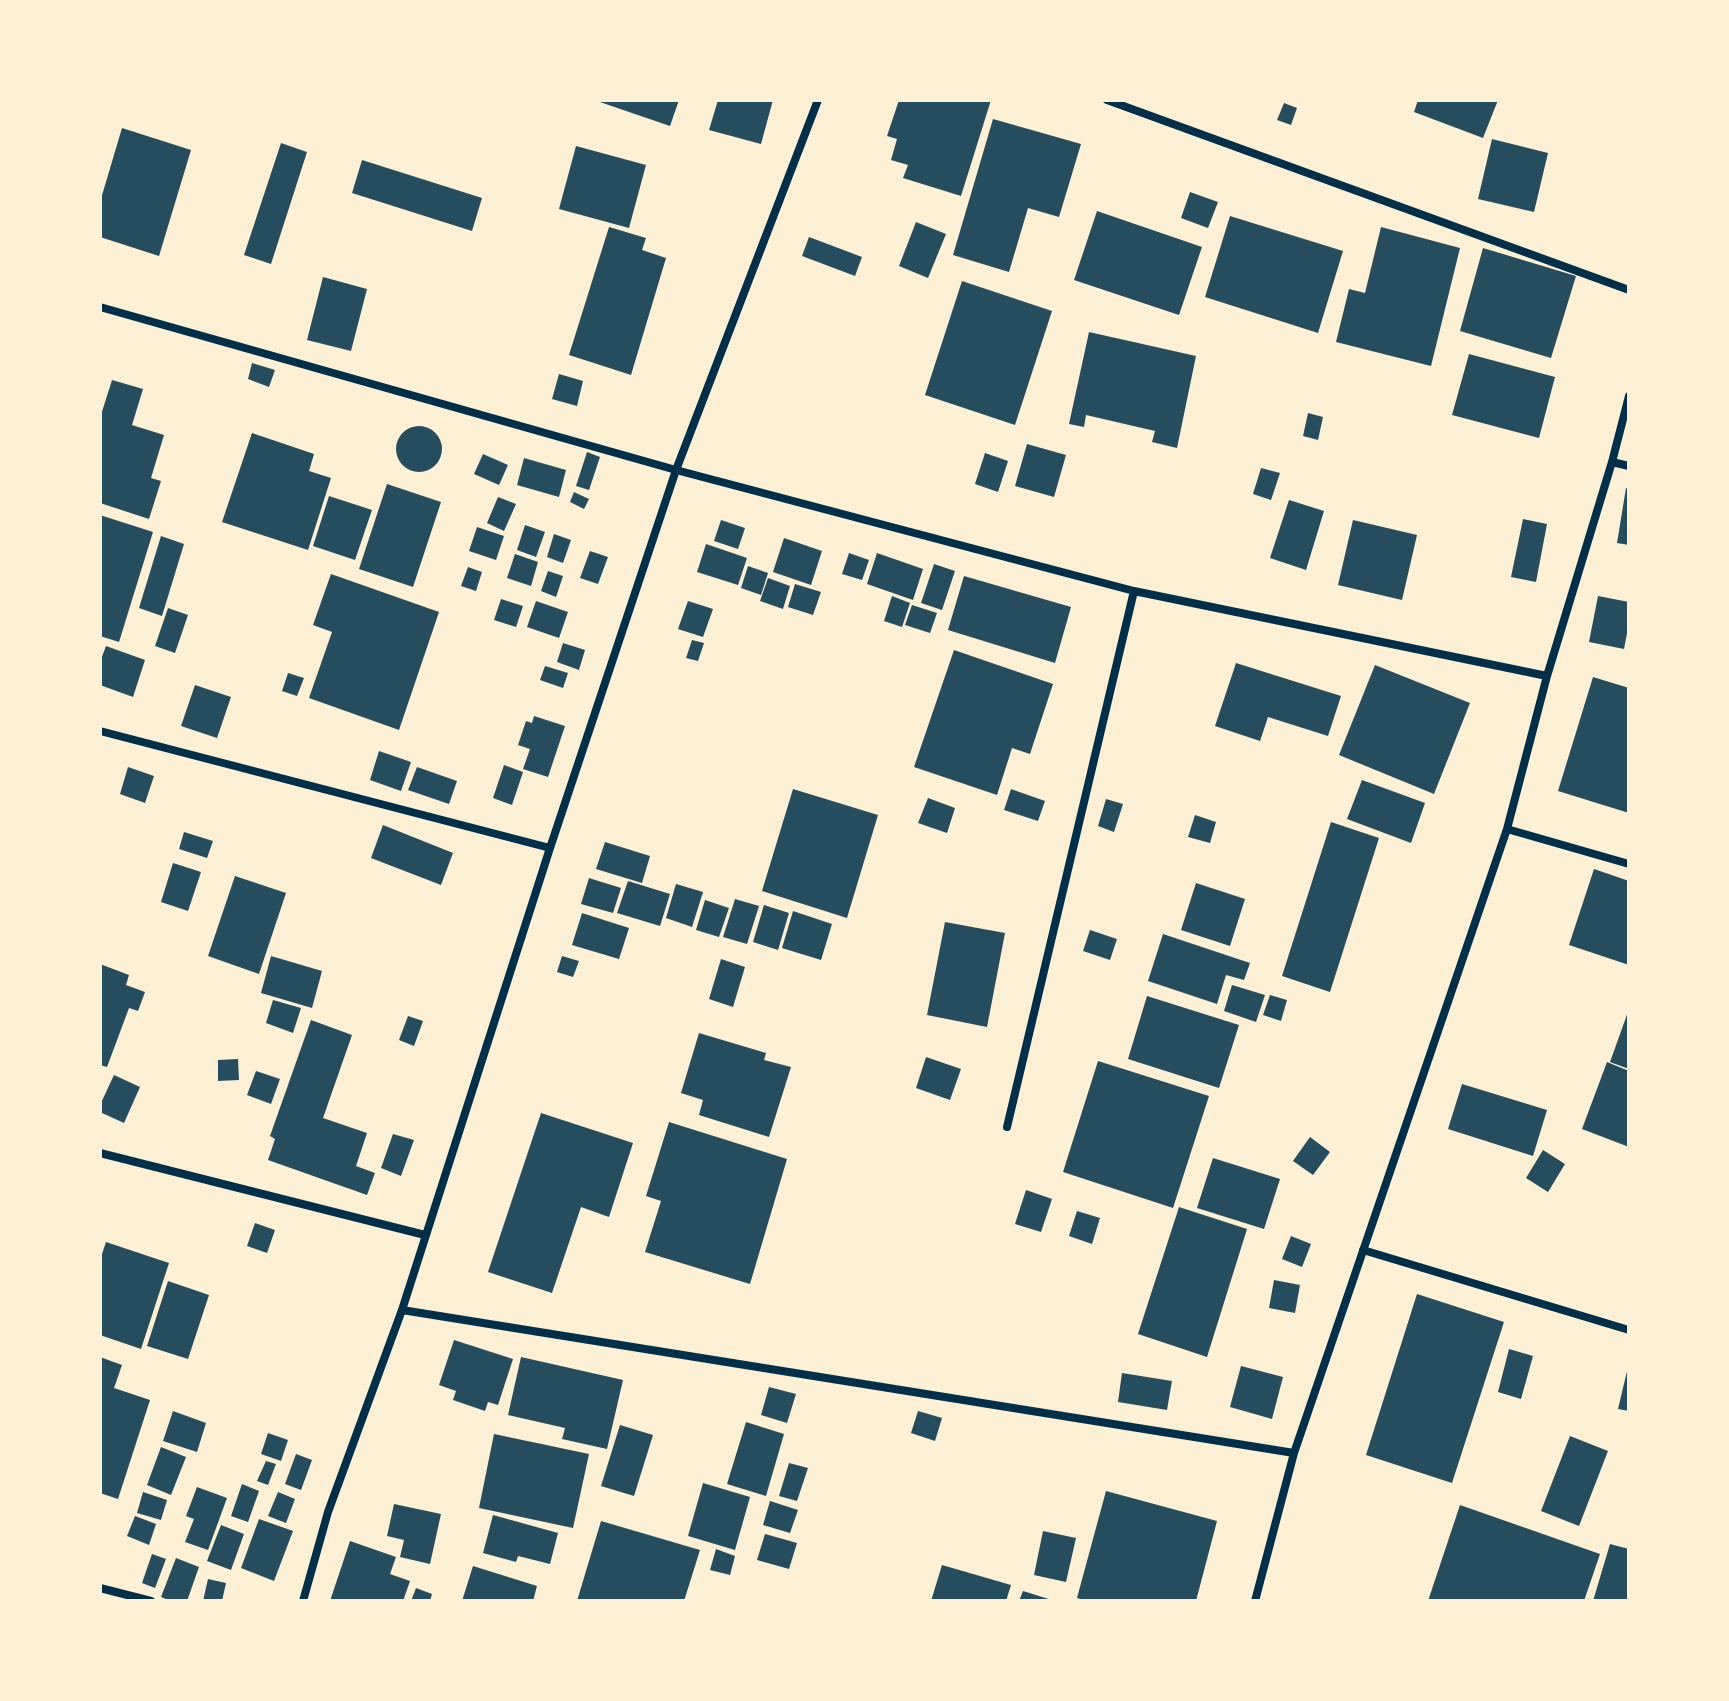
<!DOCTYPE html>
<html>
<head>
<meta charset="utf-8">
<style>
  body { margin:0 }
  #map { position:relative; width:1729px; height:1701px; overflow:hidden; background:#fdf0d5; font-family:"Varela Round",sans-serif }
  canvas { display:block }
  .frame { position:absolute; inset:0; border:102px solid #fdf0d5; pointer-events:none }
</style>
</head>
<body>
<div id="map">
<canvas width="1729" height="1701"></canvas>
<div class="frame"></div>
</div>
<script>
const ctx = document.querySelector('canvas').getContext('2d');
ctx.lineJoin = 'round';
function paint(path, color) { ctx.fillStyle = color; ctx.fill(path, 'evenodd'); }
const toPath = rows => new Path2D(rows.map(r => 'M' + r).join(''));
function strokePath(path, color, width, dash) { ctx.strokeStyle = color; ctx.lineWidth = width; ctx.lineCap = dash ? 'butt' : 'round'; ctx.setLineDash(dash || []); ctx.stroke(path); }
const building = toPath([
  [594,100,679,100,670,126],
  [718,100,773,100,761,144,709,130],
  [899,100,991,100,961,196,903,178,908,165,891,160,897,139,887,136],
  [1418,100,1498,100,1483,138,1414,112],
  [1284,103,1297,108,1291,125,1277,120],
  [993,119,1081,144,1059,217,1028,208,1009,272,953,255],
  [122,128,191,150,159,256,100,237,100,202],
  [1492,139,1548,153,1534,212,1478,199],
  [281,143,307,152,271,264,244,255],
  [576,146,646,165,629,228,559,209],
  [362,160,482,198,472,231,352,193],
  [1190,192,1218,202,1208,228,1181,218],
  [1097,211,1202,247,1179,315,1074,280],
  [1230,216,1343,251,1318,333,1205,297],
  [916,222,946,234,928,278,899,266],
  [609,227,646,238,642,250,666,258,631,375,569,355],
  [1381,227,1460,248,1431,366,1336,342,1349,289,1365,293],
  [809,237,862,257,855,276,802,256],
  [1483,248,1576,276,1551,358,1460,331],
  [323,277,367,289,351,351,307,340],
  [962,281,1052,311,1015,425,925,395],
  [1089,332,1196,356,1177,448,1152,442,1155,431,1086,415,1084,427,1069,424],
  [1469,354,1555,377,1539,438,1452,415],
  [252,363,275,370,269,387,248,379],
  [559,374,583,381,577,406,552,399],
  [112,380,143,389,132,425,164,435,151,478,161,481,149,519,100,503,100,418],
  [1308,413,1323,417,1318,440,1303,436],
  '396 449a23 23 0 1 1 46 0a23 23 0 1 1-46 0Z',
  [252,433,314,454,309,471,331,478,308,550,222,522],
  [1027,444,1066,455,1054,497,1015,486],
  [587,452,600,457,589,490,576,486],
  [985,453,1008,461,998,492,975,484],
  [483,454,508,465,499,485,474,474],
  [524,458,566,470,559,497,517,485],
  [1261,468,1280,473,1271,500,1253,494],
  [387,484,441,502,413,587,359,569],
  [1626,488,1629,489,1629,545,1617,543],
  [574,492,589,499,584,509,570,502],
  [329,496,372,510,355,560,313,546],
  [498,497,516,504,504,531,487,523],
  [1289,500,1324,511,1306,570,1270,558],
  [100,515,153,532,119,642,100,636],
  [1523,519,1547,524,1536,582,1511,577],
  [721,520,745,528,738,549,714,541],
  [1353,520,1417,535,1402,600,1338,585],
  [525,525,545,532,536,557,517,550],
  [477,527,504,536,496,560,469,551],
  [554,534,571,540,563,563,547,557],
  [161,536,184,544,162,616,139,608],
  [784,538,822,551,811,585,773,572],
  [706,544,747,558,738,585,697,572],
  [590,551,608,557,598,584,580,578],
  [849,553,869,560,862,580,842,574],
  [877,553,923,569,913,600,867,584],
  [515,554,538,562,531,586,507,578],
  [934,564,955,571,942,610,921,603],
  [748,566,768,573,761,595,741,588],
  [468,567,482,572,476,591,461,586],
  [548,571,563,576,556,597,541,591],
  [331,574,439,612,399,730,309,698,332,632,313,625],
  [964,576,1071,607,1055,663,948,630],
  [768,578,790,586,783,609,760,601],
  [795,584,821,592,813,615,788,607],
  [892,596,910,603,902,627,884,621],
  [1598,596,1629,602,1629,623,1624,649,1589,642],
  [501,599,523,606,516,627,494,620],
  [536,601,568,612,559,638,527,627],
  [688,601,713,609,703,637,678,629],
  [912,605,937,613,930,633,905,625],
  [168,608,188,615,175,653,155,646],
  [692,640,704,643,698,661,686,658],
  [563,643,585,650,579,670,557,662],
  [106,646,145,660,133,697,100,685,100,662],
  [954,650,1053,684,1030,754,1012,748,997,795,914,767],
  [1236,663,1341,696,1328,736,1268,717,1260,741,1215,726],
  [1375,665,1470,703,1434,794,1339,755],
  [545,666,568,673,563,688,540,680],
  [288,673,304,678,297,696,282,691],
  [1593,677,1629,688,1629,813,1558,791],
  [195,685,231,697,217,738,181,726],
  [534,716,565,726,548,777,523,769,530,749,518,745,526,721,532,723],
  [379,751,411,762,401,791,370,780],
  [504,765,523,772,512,805,493,798],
  [128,767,154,776,145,803,120,794],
  [417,767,457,781,449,804,408,790],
  [1362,780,1425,803,1411,843,1347,819],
  [793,789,878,815,847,918,762,891],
  [1011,789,1045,801,1038,821,1004,810],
  [928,798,955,808,947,833,918,823],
  [1106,799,1123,804,1114,832,1098,826],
  [1195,815,1216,822,1210,843,1188,837],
  [1331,822,1379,838,1330,992,1282,976],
  [383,825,453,853,441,885,371,858],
  [184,832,213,841,207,858,179,849],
  [605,842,650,856,642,883,596,869],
  [173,863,201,872,188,911,161,902],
  [1594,869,1629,881,1629,965,1569,945],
  [235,876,286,893,259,974,208,956],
  [589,878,621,888,613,913,581,904],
  [628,881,670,894,660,926,617,913],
  [1196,883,1245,899,1230,946,1181,930],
  [676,884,703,892,692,927,666,918],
  [735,899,759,906,747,944,723,937],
  [705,900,729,908,719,937,696,930],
  [764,905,789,913,778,950,753,942],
  [793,911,832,924,821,960,782,948],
  [582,913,629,928,619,959,572,945],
  [945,922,1005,933,987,1027,927,1015],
  [1090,930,1117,939,1110,960,1083,951],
  [1163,934,1250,963,1244,980,1226,975,1217,1004,1148,981],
  [271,956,322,971,312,1008,261,993],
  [562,956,579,961,573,977,557,972],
  [721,959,745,967,733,1007,709,999],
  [100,964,129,975,126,985,145,992,138,1011,129,1008,107,1067,100,1065],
  [1232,985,1265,995,1256,1022,1224,1011],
  [1270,995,1287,1000,1281,1021,1263,1015],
  [1147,996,1239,1025,1219,1088,1128,1059],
  [273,1000,301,1008,293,1033,266,1023],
  [1629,1009,1629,1069,1610,1062],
  [408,1016,423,1021,414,1046,399,1040],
  [311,1020,352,1035,323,1118,367,1133,356,1166,375,1173,367,1195,268,1160,275,1139,270,1136],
  [699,1033,766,1053,764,1060,791,1067,769,1137,699,1115,703,1100,681,1093],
  [926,1057,961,1069,950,1100,916,1088],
  [238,1059,239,1080,218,1081,218,1060],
  [1098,1061,1209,1096,1173,1208,1063,1172],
  [1607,1062,1629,1071,1629,1147,1582,1129],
  [256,1071,280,1079,271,1104,247,1095],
  [114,1075,140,1087,124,1123,100,1112,100,1105],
  [1462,1084,1547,1110,1533,1156,1448,1129],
  [541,1113,633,1143,609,1217,581,1207,552,1293,488,1272],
  [669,1122,787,1159,750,1284,645,1252,661,1201,646,1196],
  [393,1134,414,1140,401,1176,381,1168],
  [1310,1137,1330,1152,1313,1175,1293,1161],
  [1543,1150,1565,1164,1548,1192,1526,1178],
  [1213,1158,1280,1179,1264,1229,1197,1208],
  [1026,1190,1052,1199,1041,1232,1015,1224],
  [1179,1207,1247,1229,1207,1357,1138,1334],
  [1077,1211,1100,1218,1092,1244,1069,1236],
  [255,1223,275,1230,267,1253,247,1246],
  [1291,1236,1311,1244,1302,1267,1282,1259],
  [106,1242,169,1263,141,1349,100,1335,100,1260],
  [1274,1280,1300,1285,1295,1313,1269,1308],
  [168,1281,209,1295,188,1359,147,1346],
  [1417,1294,1504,1322,1452,1483,1366,1455],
  [454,1340,513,1359,498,1405,488,1402,485,1411,453,1400,456,1391,439,1385],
  [1509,1349,1533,1356,1521,1399,1498,1392],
  [100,1357,122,1365,114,1388,150,1400,118,1499,100,1493],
  [521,1357,623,1380,607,1449,562,1439,565,1428,508,1415],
  [1241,1366,1283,1377,1272,1419,1230,1407],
  [1628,1367,1629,1367,1629,1411,1618,1409],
  [1122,1373,1172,1381,1167,1410,1118,1402],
  [769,1387,796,1394,787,1423,761,1415],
  [173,1411,206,1423,197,1452,163,1441],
  [918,1411,942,1418,935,1441,911,1433],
  [746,1422,784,1434,766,1496,727,1484],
  [620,1425,653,1435,634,1496,601,1486],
  [268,1433,288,1440,281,1461,261,1454],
  [494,1434,589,1454,573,1528,479,1508],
  [1570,1436,1608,1451,1579,1526,1541,1511],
  [161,1447,186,1457,171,1495,147,1485],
  [296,1454,312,1460,301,1490,285,1484],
  [266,1461,276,1464,268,1485,257,1481],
  [789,1463,808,1468,797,1501,779,1496],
  [703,1483,750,1497,735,1550,688,1536],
  [242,1484,259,1491,248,1522,231,1516],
  [197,1487,227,1498,208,1550,185,1542,194,1519,186,1516],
  [1106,1491,1217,1521,1196,1601,1087,1601,1077,1598],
  [143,1492,167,1500,161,1520,137,1513],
  [278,1492,295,1499,286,1523,268,1516],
  [770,1501,798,1510,790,1533,763,1525],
  [394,1504,441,1514,430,1564,400,1557,404,1540,387,1536],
  [1460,1505,1600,1554,1584,1601,1428,1601],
  [493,1515,558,1533,550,1564,518,1556,516,1562,483,1553],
  [135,1516,156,1524,149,1545,127,1536],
  [259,1519,293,1531,274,1581,241,1568],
  [601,1521,700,1550,684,1601,577,1601],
  [221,1525,244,1534,231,1570,207,1561],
  [1043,1531,1076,1538,1066,1582,1034,1575],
  [765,1534,797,1543,789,1569,757,1560],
  [350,1541,396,1557,390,1574,410,1581,403,1601,330,1601],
  [1610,1544,1629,1549,1629,1601,1593,1601],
  [716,1549,735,1556,730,1575,710,1570],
  [152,1554,166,1559,155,1588,142,1583],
  [176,1558,199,1567,187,1601,171,1601,161,1597],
  [942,1565,1011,1585,1006,1601,931,1601],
  [473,1566,537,1586,533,1601,462,1601],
  [208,1579,226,1583,222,1601,203,1601],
  [416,1588,432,1594,430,1601,411,1601],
  [1023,1591,1052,1600,1052,1601,1019,1601]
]);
const minor = toPath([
  [1107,100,1629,290],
  [100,307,676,470,1134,591,1547,676],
  [1612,462,1629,466],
  [100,731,550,848],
  [1507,829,1629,864],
  [1007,1127,1134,591],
  [100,1153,425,1235],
  [1363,1250,1629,1330],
  [402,1310,1294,1453],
  [100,1588,151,1601],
  [303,1601,328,1512,402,1310,550,848,676,470,818,100],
  [1255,1601,1294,1453,1507,829,1547,676,1612,462,1629,396]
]);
paint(building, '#264d5e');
strokePath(minor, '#003049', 8);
</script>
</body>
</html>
